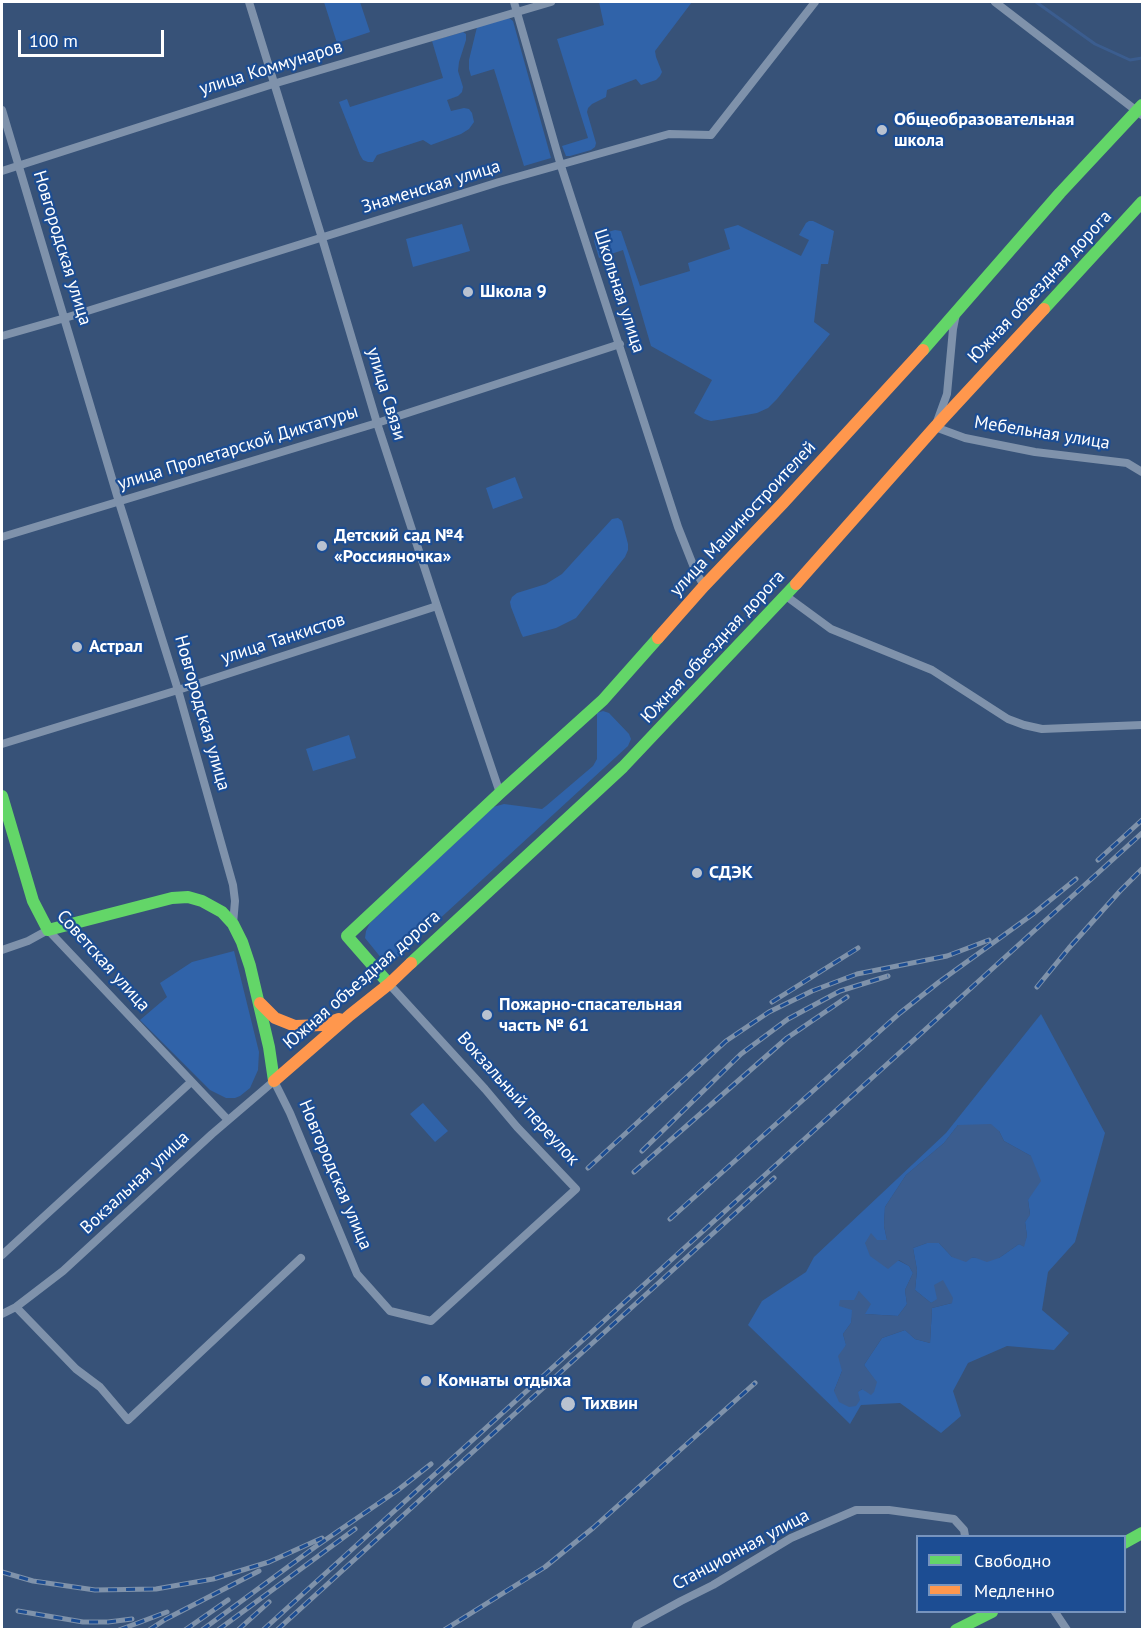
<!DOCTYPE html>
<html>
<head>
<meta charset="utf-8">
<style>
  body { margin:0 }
  #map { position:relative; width:1144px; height:1631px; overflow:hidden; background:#375278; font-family:"PT Sans",sans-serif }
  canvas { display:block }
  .frame { position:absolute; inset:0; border:3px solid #fff; pointer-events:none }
  .legend { position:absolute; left:916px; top:1535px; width:210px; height:78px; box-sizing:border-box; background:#1c4d93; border:2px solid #7794be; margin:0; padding:8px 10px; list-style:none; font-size:18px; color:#fff }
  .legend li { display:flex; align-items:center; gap:12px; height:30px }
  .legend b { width:30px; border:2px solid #7794be }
  .scale { position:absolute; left:18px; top:30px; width:146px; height:27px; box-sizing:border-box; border:3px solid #fff; border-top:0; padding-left:8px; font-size:18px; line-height:21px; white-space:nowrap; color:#fff; -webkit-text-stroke:4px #1c4d93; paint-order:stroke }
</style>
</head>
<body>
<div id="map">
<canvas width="1144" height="1631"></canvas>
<div class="frame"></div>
<ul class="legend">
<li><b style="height:8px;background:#63d668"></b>Свободно</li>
<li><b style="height:8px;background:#ff974d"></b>Медленно</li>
</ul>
<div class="scale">100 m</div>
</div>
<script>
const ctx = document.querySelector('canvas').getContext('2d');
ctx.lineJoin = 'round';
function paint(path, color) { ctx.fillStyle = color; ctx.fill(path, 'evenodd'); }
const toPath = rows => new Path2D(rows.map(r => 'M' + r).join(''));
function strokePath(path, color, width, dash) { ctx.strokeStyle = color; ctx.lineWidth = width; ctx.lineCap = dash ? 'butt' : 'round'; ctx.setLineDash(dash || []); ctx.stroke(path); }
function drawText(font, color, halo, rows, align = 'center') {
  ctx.font = font + ' "PT Sans",sans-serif'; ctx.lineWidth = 4.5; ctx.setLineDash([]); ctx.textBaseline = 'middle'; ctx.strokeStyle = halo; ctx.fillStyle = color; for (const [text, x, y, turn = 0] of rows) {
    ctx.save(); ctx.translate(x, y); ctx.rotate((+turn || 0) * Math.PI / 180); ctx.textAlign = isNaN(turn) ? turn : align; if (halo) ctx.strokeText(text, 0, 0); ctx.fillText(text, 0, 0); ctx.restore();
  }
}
const green = toPath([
  [324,2,360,2,370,32,337,43],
  [599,2,692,2,655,51,656,57,662,72,660,76,656,80,641,85,636,79,607,90,606,97,592,104,588,108,587,112,596,143,595,147,591,150,570,156,566,156,562,146,588,138,557,39,604,25],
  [509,18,513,21,551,158,524,166,494,69,471,76,469,69,469,60,477,27],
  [463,32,466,34,466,40,459,62,458,71,463,87,462,92,458,96,447,100,451,111,464,108,469,109,472,113,474,122,469,129,461,134,431,145,423,140,377,155,373,162,368,162,363,160,360,155,339,102,347,99,350,107,443,78,432,41],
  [809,221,813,221,834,231,828,264,821,264,814,322,830,334,777,399,768,408,757,413,718,420,711,421,704,419,694,413,712,380,651,346,623,250,599,258,594,241,597,235,615,230,621,231,640,286,690,271,688,263,730,249,724,229,738,225,801,256,809,240,799,235,806,223],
  [462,224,470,251,413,267,406,239],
  [515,477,523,498,493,509,486,488],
  [618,518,622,521,628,544,628,550,625,557,576,618,556,628,523,637,521,633,511,607,510,602,512,597,517,593,546,584,562,574,612,519],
  [603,711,609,713,629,734,631,739,628,746,399,956,394,960,388,961,382,959,365,938,366,931,370,923,493,807,504,804,542,809,546,806,593,766,597,759,597,713],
  [349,735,356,758,313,771,306,749],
  [234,951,259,1052,258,1070,250,1088,240,1096,235,1098,226,1098,210,1090,140,1020,167,997,160,983,192,962],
  [1041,1014,1105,1133,1075,1242,1048,1272,1042,1310,1069,1333,1054,1350,1007,1346,968,1363,953,1391,961,1416,941,1433,900,1403,861,1405,850,1424,748,1325,762,1301,806,1272,814,1257,946,1133],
  [958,1125,999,1131,1004,1141,1031,1156,1028,1200,1030,1214,1025,1222,1027,1236,1023,1246,1019,1244,999,1258,952,1257,939,1243,927,1243,913,1248,917,1270,915,1290,931,1303,937,1300,952,1303,932,1308,930,1343,915,1339,905,1330,882,1338,864,1365,876,1382,857,1392,834,1391,842,1371,846,1344,843,1334,851,1323,855,1300,859,1291,864,1314,898,1316,907,1304,905,1290,913,1273,909,1266,865,1243,877,1240,887,1240,884,1226,885,1207,906,1175,944,1143],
  [423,1103,448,1131,435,1142,410,1114]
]);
const water = toPath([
  [991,1124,999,1131,1004,1141,1031,1156,1041,1181,1028,1200,1030,1215,1025,1222,1027,1236,1024,1247,1019,1244,999,1258,987,1262,973,1257,966,1262,952,1257,939,1243,927,1243,913,1248,917,1270,915,1290,931,1303,937,1299,934,1285,943,1280,953,1298,952,1303,932,1308,930,1343,915,1339,905,1330,882,1338,864,1365,877,1382,874,1392,871,1395,862,1389,858,1392,860,1400,856,1406,849,1407,839,1402,834,1391,842,1371,838,1356,846,1345,843,1334,851,1323,852,1310,839,1306,840,1300,854,1300,859,1291,871,1304,865,1314,898,1316,907,1304,905,1290,913,1273,909,1266,899,1260,888,1269,870,1256,865,1243,871,1233,877,1240,887,1240,884,1226,885,1207,906,1175,944,1143,958,1125]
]);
const stream = toPath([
  [1036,2,1095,44,1130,60,1142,58]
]);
const street = toPath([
  [249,2,322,238,377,423,437,606,500,793],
  [514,2,561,166,678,527,695,570,704,586],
  [995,2,1142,115],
  [2,110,119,502,178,690,233,885,235,901,233,924],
  [2,171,273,84,551,2],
  [956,314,953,329,947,394,935,427,965,438,1035,452,1127,463,1142,472],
  [2,336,65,318,499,182,669,134,711,135,815,2],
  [2,537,377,423,620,344],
  [786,596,831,629,932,670,1008,719,1024,725,1042,729,1142,725],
  [2,744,178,690,437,606],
  [2,950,28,941,48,930,228,1120],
  [2,1255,191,1082],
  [16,1307,76,1369,100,1387,128,1420,301,1258],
  [2,1314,16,1307,63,1271,212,1134,274,1081,290,1113,357,1274,390,1311,431,1321,576,1189,517,1127,485,1089,389,984],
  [1055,1612,1067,1630],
  [635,1630,637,1625,681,1601,713,1585,791,1538,856,1510,889,1510,954,1519,964,1530,965,1536]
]);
const fast = toPath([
  [1044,309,1142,202],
  [923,350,1060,193,1142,105],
  [2,796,33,901,48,930,172,898,188,897,202,901,222,912,233,924,242,942,250,966,269,1047,274,1081],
  [411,963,623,767,796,584],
  [389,984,347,936,500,793,603,700,658,638],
  [1124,1543,1142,1533],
  [956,1630,992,1612]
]);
const slow = toPath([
  [796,584,935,427,1044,309],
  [658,638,704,586,783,503,923,350],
  [260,1003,275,1018,295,1026,322,1025,339,1019],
  [274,1081,350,1015,389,984,411,963]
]);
const rail = toPath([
  [1098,860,1142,820],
  [1037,987,1069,948,1120,891,1142,869],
  [772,1002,858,948],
  [642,1151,741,1054,788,1019,840,991,888,976],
  [588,1168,726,1041,769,1012,812,991,857,974,947,956,989,940],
  [634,1172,787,1038,847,997],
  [670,1219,900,1013,939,982,1033,914,1076,879],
  [2,1572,33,1581,95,1590,156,1589,213,1579,269,1562,322,1538],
  [18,1611,83,1622,108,1622,132,1619],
  [119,1630,167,1612],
  [149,1630,166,1619,259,1571],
  [185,1630,228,1600],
  [202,1630,315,1547,398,1490,431,1464],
  [218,1630,355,1529],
  [238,1630,269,1602],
  [263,1630,1142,833],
  [277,1630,774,1178],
  [444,1630,545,1567,593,1528,755,1383]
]);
const markers = [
  [882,130,6,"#b9c2d0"],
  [468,292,6,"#b9c2d0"],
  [322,546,6,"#b9c2d0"],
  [77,647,6,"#b9c2d0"],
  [697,873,6,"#b9c2d0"],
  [487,1015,6,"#b9c2d0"],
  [426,1381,6,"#b9c2d0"],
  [568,1404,8,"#b9c2d0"]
];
const streetNames = [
  ["улица Коммунаров",271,68,-17],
  ["Знаменская улица",431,187,-17],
  ["Новгородская улица",62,248,73],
  ["Южная объездная дорога",1040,287,-47],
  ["Школьная улица",619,291,72],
  ["улица Связи",386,394,73],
  ["Мебельная улица",1042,433,9],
  ["улица Пролетарской Диктатуры",238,448,-17],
  ["улица Машиностроителей",743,519,-47],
  ["улица Танкистов",283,639,-18],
  ["Южная объездная дорога",713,647,-47],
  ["Новгородская улица",202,713,74],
  ["Советская улица",103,961,48],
  ["Южная объездная дорога",362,980,-41],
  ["Вокзальный переулок",518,1099,48],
  ["Новгородская улица",335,1175,67],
  ["Вокзальная улица",135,1183,-43],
  ["Станционная улица",741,1550,-28]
];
const poiNames = [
  ["Общеобразовательная",894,120],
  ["школа",894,141],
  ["Школа 9",480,292],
  ["Детский сад №4",334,536],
  ["«Россияночка»",334,557],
  ["Астрал",89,647],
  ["СДЭК",709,873],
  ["Пожарно-спасательная",499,1005],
  ["часть № 61",499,1026],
  ["Комнаты отдыха",438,1381],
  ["Тихвин",582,1404]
];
paint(green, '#3063a9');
paint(water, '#3b5d8f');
strokePath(stream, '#3b5d8f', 3);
strokePath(street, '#7f92ab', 8);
strokePath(fast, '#63d668', 12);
strokePath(slow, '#ff974d', 12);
strokePath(rail, '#7f92aa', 5);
strokePath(rail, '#1c4d93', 3, [9]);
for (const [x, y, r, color] of markers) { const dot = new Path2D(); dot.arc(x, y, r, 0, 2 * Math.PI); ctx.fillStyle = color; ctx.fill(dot); strokePath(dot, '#1c4d93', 2); }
drawText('18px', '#fff', '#1c4d93', streetNames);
drawText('bold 18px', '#fff', '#1c4d93', poiNames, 'left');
</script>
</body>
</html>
